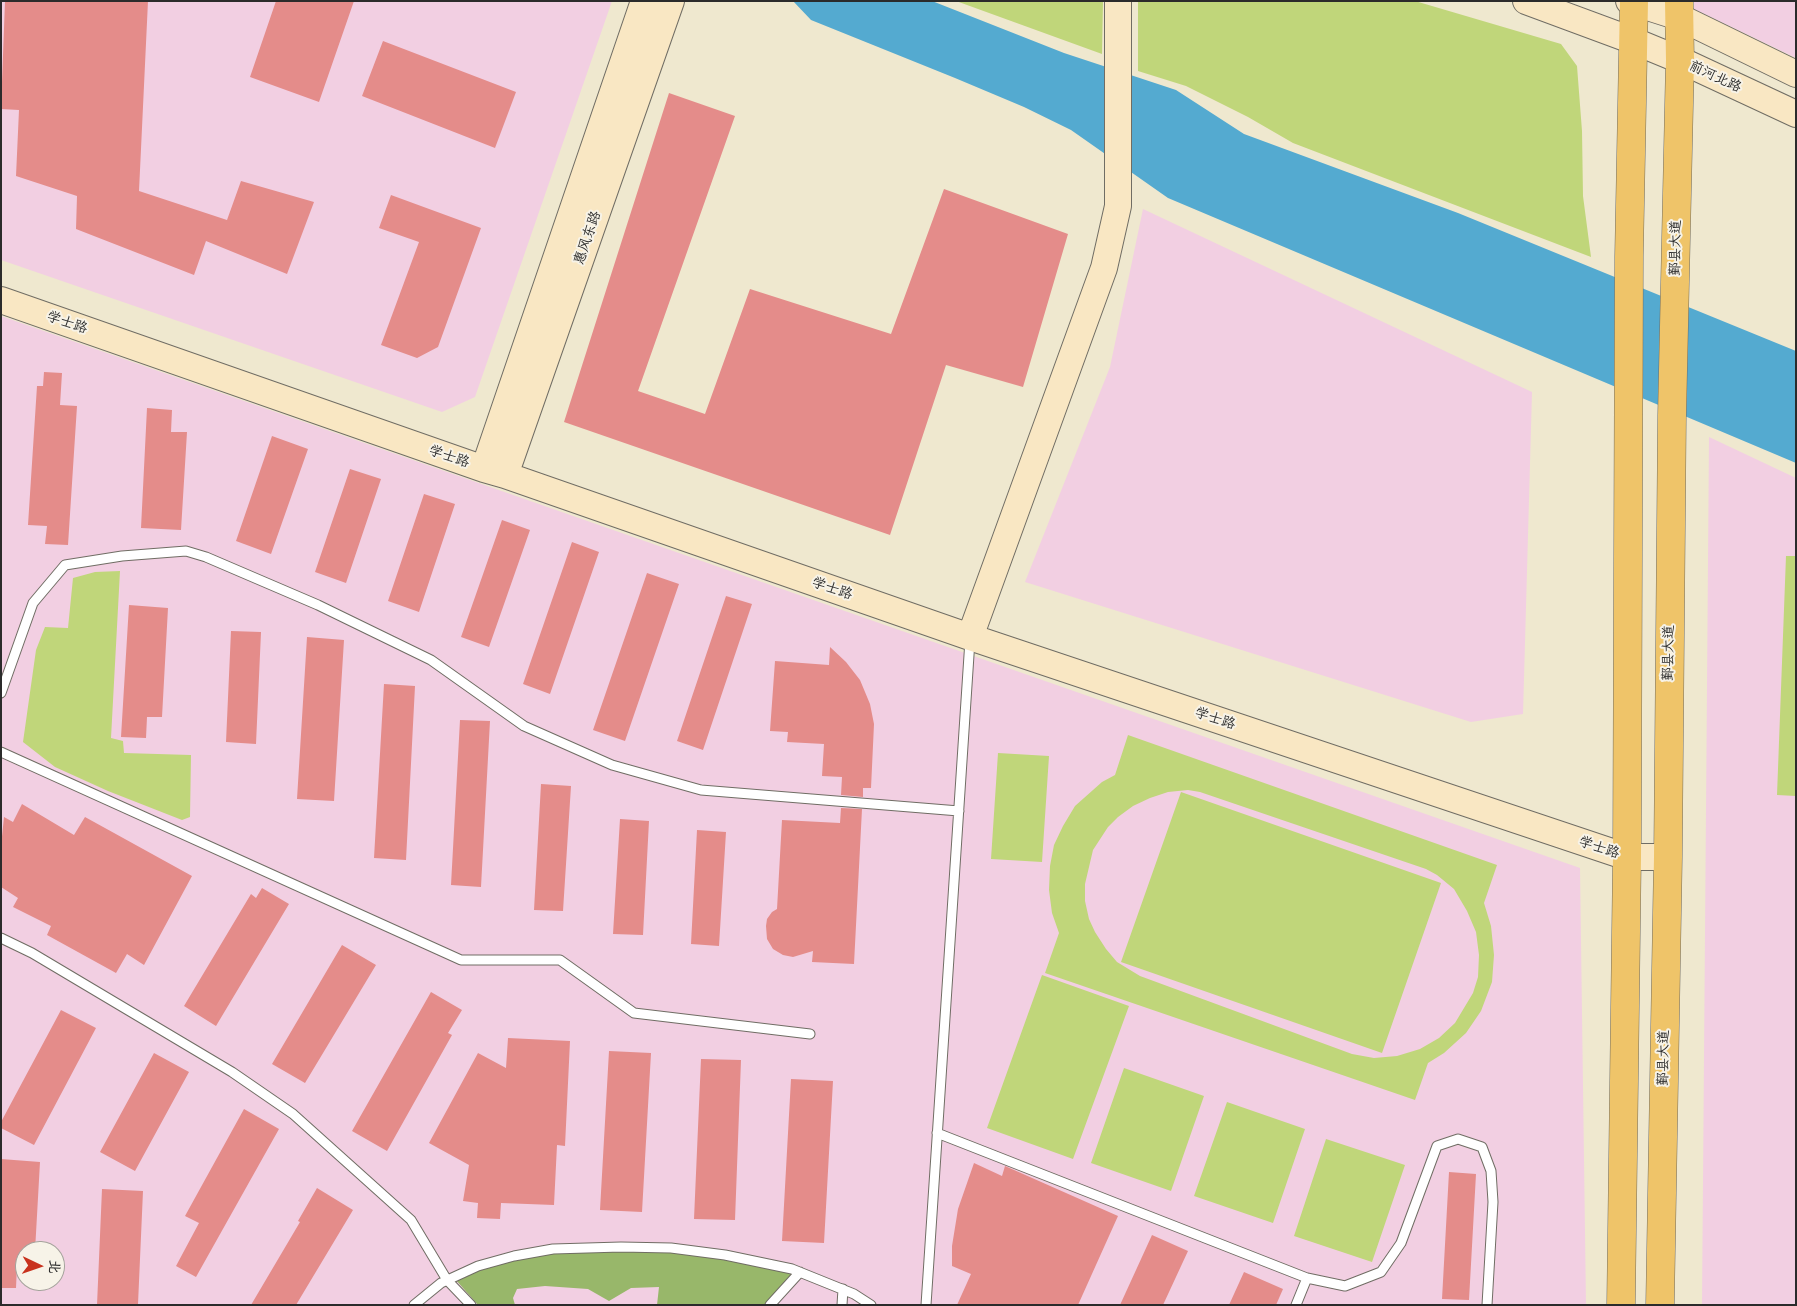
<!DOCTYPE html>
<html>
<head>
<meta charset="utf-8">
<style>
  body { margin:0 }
  #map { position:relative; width:1797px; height:1306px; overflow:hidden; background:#efe8cf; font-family:Pangolin,"LXGW WenKai TC",sans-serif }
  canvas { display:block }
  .frame { position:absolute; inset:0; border:2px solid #2b2b2b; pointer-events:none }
  .north { position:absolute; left:15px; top:1241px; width:50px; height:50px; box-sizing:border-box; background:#f7f3e8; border:1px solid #a5a39c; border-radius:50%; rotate:93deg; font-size:14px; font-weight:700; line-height:20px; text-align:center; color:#2b2b2b }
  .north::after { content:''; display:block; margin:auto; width:18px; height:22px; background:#c8321e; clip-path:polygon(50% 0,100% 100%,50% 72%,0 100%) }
</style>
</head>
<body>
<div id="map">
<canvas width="1797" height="1306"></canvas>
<div class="frame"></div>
<div class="north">北</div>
</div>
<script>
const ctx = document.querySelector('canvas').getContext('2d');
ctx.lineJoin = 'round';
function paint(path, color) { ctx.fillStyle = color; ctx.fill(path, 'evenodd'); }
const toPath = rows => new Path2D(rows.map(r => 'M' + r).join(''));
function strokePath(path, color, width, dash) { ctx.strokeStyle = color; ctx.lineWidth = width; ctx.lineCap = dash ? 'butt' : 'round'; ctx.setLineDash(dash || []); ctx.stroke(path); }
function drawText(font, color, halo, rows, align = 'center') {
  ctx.font = font + ' Pangolin,"LXGW WenKai TC",sans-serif'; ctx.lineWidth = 4; ctx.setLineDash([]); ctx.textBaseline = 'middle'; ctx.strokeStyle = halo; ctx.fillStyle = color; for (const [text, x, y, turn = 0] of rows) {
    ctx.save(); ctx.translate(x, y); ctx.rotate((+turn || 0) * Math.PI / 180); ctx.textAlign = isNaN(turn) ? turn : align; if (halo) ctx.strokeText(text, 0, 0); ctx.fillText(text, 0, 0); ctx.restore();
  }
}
const built = toPath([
  [1,1,612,1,475,397,442,412,1,260],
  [1694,1,1796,1,1796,58,1694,9],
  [1143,209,1532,392,1523,714,1471,722,1025,582,1110,367],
  [1,316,1580,868,1586,1305,1,1305],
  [25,1251,55,1251,55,1281,25,1281],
  [1709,437,1796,478,1796,1305,1702,1305]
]);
const green = toPath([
  [956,1,1103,1,1102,54],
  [1138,1,1415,1,1561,44,1577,66,1582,131,1583,196,1591,257,1293,143,1248,117,1186,86,1138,71],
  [1786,556,1796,556,1796,796,1777,795],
  [120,571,111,738,123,741,124,753,191,755,190,817,182,820,108,791,55,767,23,742,36,650,45,627,68,628,73,578,95,572],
  [1128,735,1497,865,1484,903,1491,926,1494,955,1492,982,1481,1011,1466,1033,1444,1053,1428,1063,1415,1100,1045,973,1059,933,1052,913,1049,890,1050,866,1054,845,1063,826,1075,806,1102,782,1115,775],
  [1188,790,1200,792,1426,869,1437,875,1454,889,1467,911,1476,932,1479,955,1478,977,1473,993,1455,1023,1439,1038,1420,1049,1397,1056,1374,1058,1352,1054,1140,976,1117,962,1106,949,1095,932,1089,919,1085,901,1085,884,1093,850,1108,827,1118,817,1133,806,1150,798,1168,792],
  [998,753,1049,756,1042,862,991,859],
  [1181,792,1441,883,1382,1053,1121,962],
  [1042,975,1129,1006,1073,1159,987,1128],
  [1124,1068,1204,1096,1171,1191,1091,1163],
  [1227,1102,1305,1129,1273,1223,1194,1196],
  [1326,1139,1405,1165,1372,1262,1294,1236]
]);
const forest = toPath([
  [640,1250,718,1256,785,1271,793,1274,765,1305,657,1305,659,1287,631,1288,609,1301,588,1289,545,1286,517,1289,513,1298,515,1305,478,1305,455,1279,515,1258,558,1252]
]);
const water = toPath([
  [793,1,932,1,1064,53,1176,90,1244,134,1458,213,1796,351,1796,463,1168,198,1071,130,1024,107,955,78,811,20]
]);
const building = toPath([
  [5,1,148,1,139,191,227,220,241,181,314,202,287,274,206,241,194,275,76,229,77,196,16,176,19,110,1,109],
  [276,1,354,1,319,102,250,77],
  [383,41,516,92,495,148,362,96],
  [669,93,735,116,638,391,705,414,750,289,891,334,944,189,1068,234,1023,387,946,365,890,535,564,422],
  [391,195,481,228,438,347,417,358,381,345,419,242,379,228],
  [44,372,62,373,60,405,77,406,68,545,45,544,47,526,28,525,37,386,43,386],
  [147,408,172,410,171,432,187,432,181,530,141,528],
  [272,436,308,449,271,554,236,541],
  [350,469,381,479,346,583,315,572],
  [424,494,455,504,419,612,388,601],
  [502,520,530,530,489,647,461,637],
  [572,542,599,552,550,694,523,684],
  [647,573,679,584,625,741,593,730],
  [726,596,752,604,703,750,677,741],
  [129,605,168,608,162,717,147,717,146,738,121,737],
  [231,631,261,632,256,744,226,742],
  [307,637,344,640,334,801,297,799],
  [830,647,846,662,860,680,870,704,874,724,871,788,863,788,863,797,841,795,842,777,822,776,824,744,787,742,788,732,770,731,775,661,829,665],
  [384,684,415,686,406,860,374,858],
  [460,720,490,721,481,887,451,885],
  [541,784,571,786,563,911,534,910],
  [22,804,74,835,85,817,192,876,144,965,127,954,116,973,47,935,51,926,13,907,18,898,1,887,1,846,4,817,13,822],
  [841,808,862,809,854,964,812,962,813,951,793,957,783,955,773,949,767,939,766,926,767,919,772,912,777,909,782,820,840,823],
  [620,819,649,821,643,935,613,934],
  [697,830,726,832,719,946,691,944],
  [262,888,289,904,216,1026,184,1006,251,894,256,898],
  [342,945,376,965,305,1083,272,1064],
  [431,992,462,1010,448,1033,452,1035,387,1151,352,1131],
  [61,1010,96,1028,34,1145,1,1128,1,1122],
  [508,1038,570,1041,565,1146,557,1145,554,1205,501,1203,500,1219,477,1218,478,1203,463,1201,469,1165,429,1143,478,1053,506,1068],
  [609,1051,651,1053,642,1212,600,1210],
  [154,1053,189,1072,135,1171,100,1152],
  [701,1059,741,1060,735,1220,694,1219],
  [791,1079,833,1081,824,1243,782,1241],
  [244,1109,279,1129,196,1277,176,1266,199,1223,185,1216],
  [1,1159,40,1162,35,1251,25,1251,25,1266,17,1265,16,1288,1,1288],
  [974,1163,1002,1176,1005,1166,1118,1216,1078,1305,957,1305,971,1274,952,1266,952,1246,958,1209],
  [1449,1172,1476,1174,1469,1300,1442,1299],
  [317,1188,353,1210,296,1305,251,1305,300,1222,298,1221],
  [102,1189,143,1191,138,1304,97,1305],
  [1152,1235,1188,1251,1163,1305,1120,1305],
  [1244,1272,1283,1289,1276,1305,1229,1305]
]);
const lane = toPath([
  [1,693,33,603,65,565,122,556,186,551,206,557,318,605,431,660,524,726,612,765,701,790,959,811],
  [1,752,461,960,560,960,634,1013,810,1034],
  [1,938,32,953,232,1072,293,1114,411,1220,447,1280,471,1305],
  [937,1133,1307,1278,1345,1286,1381,1272,1401,1243,1437,1146,1458,1139,1482,1147,1491,1171,1493,1202,1487,1305],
  [414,1305,441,1283,478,1266,514,1256,553,1249,621,1247,671,1248,725,1255,792,1269,854,1294,871,1305],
  [770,1305,800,1272],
  [842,1305,843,1289],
  [926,1305,970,640],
  [1296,1305,1307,1278]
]);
const secondary = toPath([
  [1526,1,1634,41,1680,60,1796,114],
  [1629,1,1679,17,1796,74],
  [1,300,484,469,505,475,970,637,1627,857,1668,857],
  [484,469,644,1],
  [505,475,671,1],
  [970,637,1104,268,1118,206,1118,1]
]);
const primary = toPath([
  [1621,1305,1627,857,1629,256,1634,1],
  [1660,1305,1668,857,1672,415,1680,60,1679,1]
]);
const streetNames = [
  ["前河北路",1715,77,25],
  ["惠风东路",588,238,-71],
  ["鄞县大道",1676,248,-89],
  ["学士路",67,323,19],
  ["学士路",449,457,19],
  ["学士路",832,589,19],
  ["鄞县大道",1669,653,-89],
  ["学士路",1215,719,18],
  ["学士路",1599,848,18],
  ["鄞县大道",1664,1058,-89]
];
paint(built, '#f2cfe2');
paint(green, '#c0d67a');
paint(forest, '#98b76a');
paint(water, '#54aad0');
paint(building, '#e48c8a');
strokePath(lane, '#706d64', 11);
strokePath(secondary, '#706d64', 28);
strokePath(primary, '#706d64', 29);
strokePath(lane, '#fff', 9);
strokePath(secondary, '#f9e7c3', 26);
strokePath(primary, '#efc469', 28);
drawText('14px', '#2b2b2b', '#f7f3e8', streetNames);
</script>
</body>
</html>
